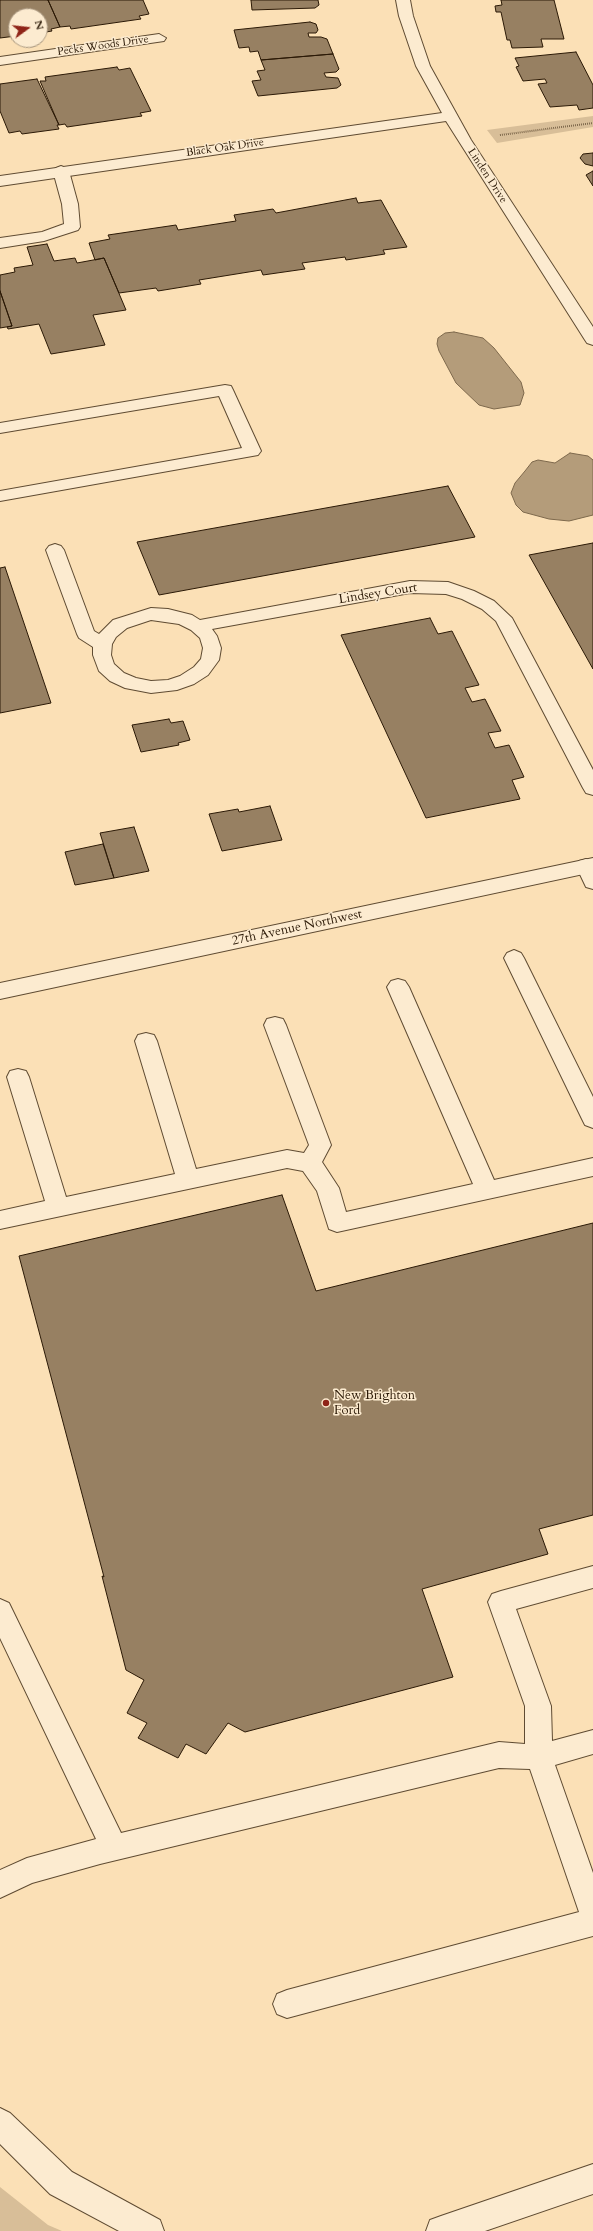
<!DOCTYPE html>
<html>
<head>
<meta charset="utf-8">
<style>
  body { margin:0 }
  #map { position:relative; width:593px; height:2231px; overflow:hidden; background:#fbe0b6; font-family:Cardo,serif }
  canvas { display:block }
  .north { position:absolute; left:8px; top:8px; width:40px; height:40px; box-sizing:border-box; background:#fcebd0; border:1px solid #a8977f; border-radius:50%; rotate:75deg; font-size:11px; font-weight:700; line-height:16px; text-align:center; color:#2b1906 }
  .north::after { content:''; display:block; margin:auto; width:14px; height:18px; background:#8f2418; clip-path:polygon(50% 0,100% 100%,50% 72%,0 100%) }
</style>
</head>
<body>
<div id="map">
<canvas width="593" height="2231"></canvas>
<div class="north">N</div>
</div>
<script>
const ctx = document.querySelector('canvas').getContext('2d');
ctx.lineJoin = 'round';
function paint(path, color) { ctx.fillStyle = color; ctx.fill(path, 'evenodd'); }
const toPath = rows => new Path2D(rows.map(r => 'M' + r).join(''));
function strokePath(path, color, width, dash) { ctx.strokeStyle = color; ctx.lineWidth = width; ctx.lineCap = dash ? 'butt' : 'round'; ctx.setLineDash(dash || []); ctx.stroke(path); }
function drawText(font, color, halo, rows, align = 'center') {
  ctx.font = font + ' Cardo,serif'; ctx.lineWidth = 3; ctx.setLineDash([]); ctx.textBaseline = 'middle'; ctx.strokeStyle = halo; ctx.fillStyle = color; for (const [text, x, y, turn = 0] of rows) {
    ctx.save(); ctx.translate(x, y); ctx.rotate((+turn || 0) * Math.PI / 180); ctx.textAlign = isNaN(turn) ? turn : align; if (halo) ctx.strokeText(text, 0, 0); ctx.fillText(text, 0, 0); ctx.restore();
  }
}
const green = toPath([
  [593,116,593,127,497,143,487,130],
  [0,2187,48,2225,62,2231,0,2231]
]);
const water = toPath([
  [454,332,483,338,494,348,521,382,524,393,520,405,494,409,479,405,456,383,439,351,437,344,438,338,445,333,454,332],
  [570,453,588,456,593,460,593,515,569,521,549,519,523,512,516,505,511,493,515,483,525,471,532,462,538,460,555,463,570,453]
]);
const building = toPath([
  [0,0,48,0,60,27,51,29,52,31,40,33,40,16,16,16,16,36,0,38,0,0],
  [48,0,143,0,149,14,139,16,141,19,71,29,70,26,60,27,48,0],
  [251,0,318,0,319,5,315,8,252,10,251,0],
  [501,0,554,0,564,39,541,39,543,47,512,48,510,40,507,40,501,12,496,12,495,6,502,5,501,0],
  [310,22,316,24,318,30,316,33,308,33,309,37,321,37,327,39,333,54,261,60,258,51,250,52,249,47,239,48,234,30,310,22],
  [576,52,593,85,593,108,579,110,577,105,550,107,538,84,547,83,545,79,523,81,516,67,519,66,515,58,576,52],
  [333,54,339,69,336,72,324,73,326,77,338,78,341,85,337,88,258,96,252,81,261,80,257,71,265,70,261,60,333,54],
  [117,67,119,70,130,68,151,111,140,113,142,116,67,127,65,124,59,125,40,81,46,81,45,77,117,67],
  [37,79,59,125,57,125,59,129,22,134,20,131,9,133,0,111,0,84,37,79],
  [593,153,593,166,585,164,580,158,583,154,593,153],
  [593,171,593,186,586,175,593,171],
  [356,198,358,203,381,200,407,247,383,250,385,254,346,260,345,257,302,263,305,269,263,275,261,270,199,280,201,284,158,291,156,288,119,293,104,258,95,260,89,243,110,239,108,235,176,225,178,230,236,221,234,215,273,209,276,213,356,198],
  [47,244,54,261,75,258,77,263,104,258,126,310,93,315,105,345,51,354,39,324,8,329,7,327,12,326,0,291,0,275,15,272,14,268,33,265,27,247,47,244],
  [0,291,12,326,0,328,0,291],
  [448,486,475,537,159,595,137,542,448,486],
  [593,543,593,669,529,555,593,543],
  [5,567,51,703,0,713,0,568,5,567],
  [430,618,438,634,452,631,479,685,465,688,472,702,485,699,501,731,488,733,495,748,509,745,524,777,512,780,520,799,426,818,341,635,430,618],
  [169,719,171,723,183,721,190,740,178,743,179,745,141,752,132,725,169,719],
  [270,806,282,840,222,851,209,814,238,809,239,812,270,806],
  [134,827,149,871,114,878,100,833,134,827],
  [103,844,114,878,75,885,65,852,103,844],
  [282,1195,316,1291,593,1223,593,1515,539,1529,548,1554,422,1589,453,1677,245,1732,228,1723,206,1754,186,1744,178,1758,138,1738,147,1723,127,1713,144,1680,126,1670,102,1576,104,1577,19,1256,282,1195]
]);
const path = toPath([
  [500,135,593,123]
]);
const service = toPath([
  [61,166,66,168,69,171,78,204,80,227,78,230,44,241,0,248,0,238,42,232,64,224,62,204,53,171,56,168,61,166],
  [225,385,231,386,233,390,261,451,258,455,0,501,0,491,242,448,219,396,0,433,0,423,225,385],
  [586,859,593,861,593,889,586,887,576,866,579,861,586,859],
  [514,950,521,953,524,958,593,1097,593,1128,585,1125,582,1119,504,958,507,953,514,950],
  [398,979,405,981,409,987,494,1180,593,1158,593,1176,337,1232,329,1229,317,1191,303,1171,287,1168,0,1229,0,1211,45,1201,7,1077,10,1071,18,1069,26,1071,29,1077,66,1197,175,1174,135,1041,138,1035,146,1033,154,1035,157,1041,196,1169,287,1150,304,1153,309,1145,264,1025,267,1019,275,1017,283,1019,286,1025,331,1145,322,1162,339,1188,346,1212,473,1184,387,987,391,981,398,979],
  [593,1566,593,1588,516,1609,551,1706,552,1741,593,1730,593,1754,555,1765,593,1873,593,1936,287,2018,277,2014,273,2004,277,1994,287,1990,579,1912,530,1769,499,1768,100,1864,32,1883,0,1898,0,1870,27,1858,96,1839,0,1638,0,1599,9,1603,121,1833,499,1742,525,1744,525,1706,488,1602,492,1594,501,1591,593,1566]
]);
const minor = toPath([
  [396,0,410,0,413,16,430,66,471,140,593,327,593,345,587,343,585,340,446,121,0,186,0,176,442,113,416,66,399,16,396,0],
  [159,34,166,38,164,41,0,65,0,57,159,34],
  [55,544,61,546,64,550,94,631,99,634,113,620,151,608,168,609,192,615,200,620,410,581,448,582,474,591,494,601,512,618,593,770,593,795,586,793,583,788,496,621,482,609,462,599,446,594,410,593,212,629,217,636,221,648,219,660,208,675,194,684,177,690,151,693,125,688,110,681,99,671,93,655,93,647,79,638,77,634,46,550,49,546,55,544],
  [151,620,179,624,191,630,200,638,203,648,201,659,194,667,180,676,168,680,151,681,136,678,124,673,114,664,111,655,112,644,116,637,127,628,151,620],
  [593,858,593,872,0,999,0,983,593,858],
  [0,2108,10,2113,72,2172,160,2220,164,2231,119,2231,50,2194,0,2144,0,2108],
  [593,2164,593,2194,485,2231,426,2231,430,2220,441,2216,593,2164]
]);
const markers = [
  [326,1403,4,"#8f2418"]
];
const farStreetnames = [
  ["Pecks Woods Drive",103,46,-8],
  ["Black Oak Drive",225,148,-8],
  ["Linden Drive",487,176,57]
];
const streetNames = [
  ["Lindsey Court",378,594,-9],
  ["27th Avenue Northwest",297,928,-12]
];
const poiNames = [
  ["New Brighton",334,1396],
  ["Ford",334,1411]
];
paint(green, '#d8be98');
paint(water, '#b49c7a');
strokePath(water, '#7d684c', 1);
paint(building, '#978062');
strokePath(building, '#2b1906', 1);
strokePath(service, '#5f4b32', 2);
strokePath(minor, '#5f4b32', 2);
strokePath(path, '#2b1906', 2, [0.5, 1.5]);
paint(service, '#fcebd0');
paint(minor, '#fcebd0');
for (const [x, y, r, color] of markers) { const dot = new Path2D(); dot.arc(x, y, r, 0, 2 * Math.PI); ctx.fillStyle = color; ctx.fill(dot); strokePath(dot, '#fcebd0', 1.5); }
drawText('11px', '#2b1906', '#fcebd0', farStreetnames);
drawText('13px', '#2b1906', '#fcebd0', streetNames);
drawText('13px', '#2b1906', '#fcebd0', poiNames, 'left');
</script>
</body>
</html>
